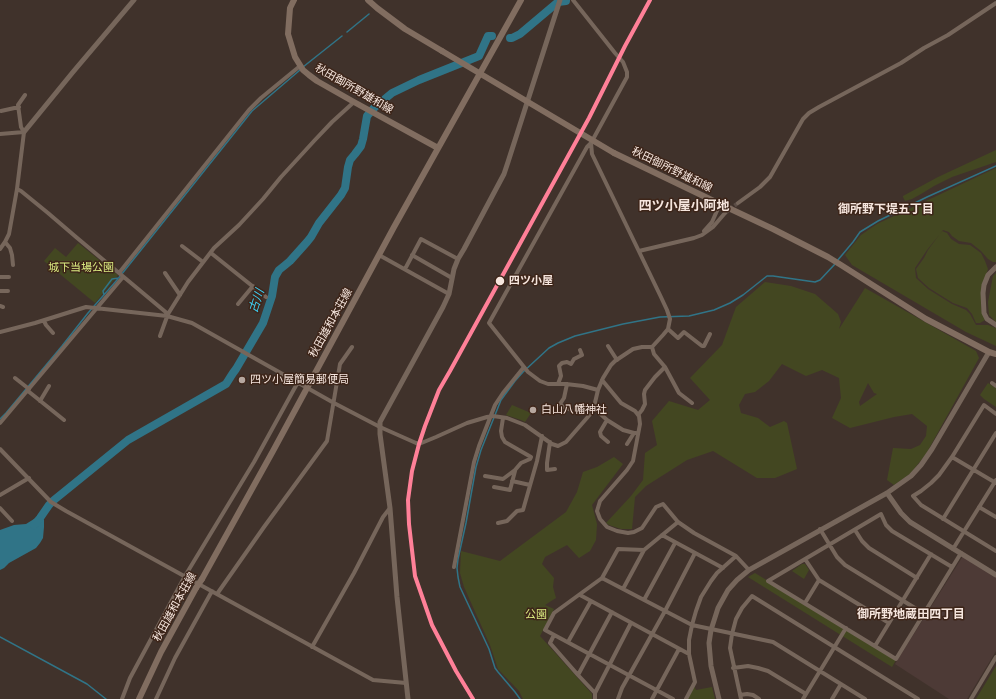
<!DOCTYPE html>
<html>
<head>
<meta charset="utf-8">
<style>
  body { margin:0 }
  canvas { display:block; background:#40322b }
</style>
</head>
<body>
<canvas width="996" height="699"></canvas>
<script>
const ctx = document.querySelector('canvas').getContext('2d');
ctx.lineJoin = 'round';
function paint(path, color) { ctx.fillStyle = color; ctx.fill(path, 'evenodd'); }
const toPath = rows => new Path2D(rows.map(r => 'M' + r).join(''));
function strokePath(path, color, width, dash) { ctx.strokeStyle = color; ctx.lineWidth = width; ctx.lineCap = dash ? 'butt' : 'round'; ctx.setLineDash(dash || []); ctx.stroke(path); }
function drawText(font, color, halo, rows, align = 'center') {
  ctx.font = font + ' "Open Sans","Noto Sans JP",sans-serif'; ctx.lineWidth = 3; ctx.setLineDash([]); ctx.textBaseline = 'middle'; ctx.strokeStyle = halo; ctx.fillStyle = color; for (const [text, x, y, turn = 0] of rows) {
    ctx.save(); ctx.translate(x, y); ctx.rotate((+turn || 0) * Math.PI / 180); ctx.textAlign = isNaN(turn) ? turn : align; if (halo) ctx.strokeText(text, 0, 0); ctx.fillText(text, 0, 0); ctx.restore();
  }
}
const education = toPath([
  [963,556,996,577,996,651,967,699,949,699,895,664]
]);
const green = toPath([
  [996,150,996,162,952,177,934,186,921,194,912,199,905,201,903,197,903,196,938,177],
  [996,168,996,262,993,262,988,259,981,251,971,243,959,241,952,236,949,232,943,230,927,250,915,268,916,278,928,289,952,304,966,310,970,314,976,325,988,325,996,328,996,346,966,332,852,265,845,255,861,235,877,224],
  [942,231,947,233,951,239,959,244,970,245,981,253,985,261,988,269,982,286,981,303,982,312,985,320,980,323,976,323,972,314,967,308,953,303,929,288,918,278,916,269,924,258,928,250],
  [78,243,118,275,95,303,44,261,55,248,66,257],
  [996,273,996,322,989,315,988,302,993,276],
  [765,282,791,286,815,294,838,314,841,322,839,329,865,288,976,351,979,358,926,454,910,474,894,485,887,480,893,448,911,449,920,445,926,436,927,426,912,414,894,417,850,428,832,418,841,398,839,378,822,370,806,376,782,364,769,381,755,392,745,394,739,405,741,413,758,418,770,427,784,421,787,423,797,469,775,478,757,478,713,451,687,460,646,486,635,497,632,529,621,529,609,525,606,523,631,496,643,480,645,453,657,445,652,421,669,401,698,410,710,400,690,378,722,345,736,307],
  [868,383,874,393,877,394,860,406,859,402],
  [988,383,996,388,996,407,984,399,980,395],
  [512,405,531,413,525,422,521,420,506,415],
  [614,457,623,464,592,505,597,524,596,540,590,551,579,558,567,545,545,557,542,564,554,578,553,587,556,598,545,605,554,609,540,636,592,694,592,699,523,699,519,691,498,669,490,645,464,587,460,573,461,551,500,561,566,512,577,492,583,472,597,467],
  [802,564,805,564,809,570,804,579,792,571],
  [755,573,896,660,892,667,748,577],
  [996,666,996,699,976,699],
  [694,686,696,690,712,687,715,699,688,699]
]);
const water = toPath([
  [42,517,44,520,44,527,43,538,40,543,36,548,9,563,4,568,0,570,0,530,14,525,26,524,34,519]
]);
const stream = toPath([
  [347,32,369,14],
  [303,67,342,36],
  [837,261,853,242,860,232,878,221,927,197,996,166],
  [104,295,103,291,112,279,119,278],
  [0,419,6,413,62,346,88,313,117,280,252,111,300,70],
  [0,637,87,684,106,699],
  [520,699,515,692,498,672,495,668,489,649,460,587,458,577,457,568,458,559,466,523,476,467,481,450,501,400,515,381,523,372,549,348,558,343,575,336,623,324,660,317,689,316,714,310,730,303,743,295,767,276,773,276,815,282,820,280,835,264]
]);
const river = toPath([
  [510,38,512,38,520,34,558,2,566,1,566,0],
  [34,525,40,518,49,505,54,500,128,440,226,384,233,373,236,369,263,323,272,296,275,277,279,270,284,266,290,261,307,242,311,237,319,223,341,195,345,188,348,167,350,160,355,154,361,146,363,139,367,116,374,108,392,93,419,80,479,56,488,36,492,36]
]);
const minorTunnel = toPath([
  [725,213,738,203]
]);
const minor = toPath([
  [573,0,615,53,623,62,627,72,627,77,591,143,587,147,489,323,528,372,540,381,548,384,566,384,583,386,598,390],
  [1,111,19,107],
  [0,134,24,132],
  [17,189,21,191,48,213,76,237,168,314],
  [738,203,760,187,770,177,799,126,803,119,809,113,819,107,901,63,924,48,948,35,996,3],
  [704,231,712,222,720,204],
  [5,242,10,248,12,255,13,265],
  [182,246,203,262],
  [0,249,5,242,9,234,17,189,24,132,21,127,18,105,25,95],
  [639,251,694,238,702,235,713,227,725,213],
  [211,253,266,297],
  [379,255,449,294],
  [412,255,452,278],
  [405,269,421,239,458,259],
  [119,273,249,110,261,98,300,66],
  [165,273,180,295],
  [0,277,9,277],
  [0,291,8,291],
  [238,304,253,286],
  [0,306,3,307],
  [44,321,46,325,53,333],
  [668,329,678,338,684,332,702,346,704,346,710,334],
  [0,332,35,323,86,307,167,316,192,323,334,403,380,427,416,443,419,444,436,437,467,423,487,417,493,416,507,418,525,425,552,444,558,446,566,442,593,411,598,390,603,378,611,365,615,361,633,349,642,347,652,347,663,335,668,329,670,319,667,310,660,295,592,154,591,143],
  [160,336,168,314,188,282,214,248,239,225,263,199,281,177,314,141,332,122,354,102],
  [608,346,617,360],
  [652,347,654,354,665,367,679,393,692,403],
  [15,378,29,389],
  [602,380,621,403,635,411,639,416,640,424,633,461,627,470,600,501,597,511,600,519,607,527,617,531,628,533,634,532,642,528,656,507,663,504,678,522,694,533,736,556,749,570],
  [992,383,996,386],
  [558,384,561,376,559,366,562,363,567,362,571,364,574,359,582,355,580,350],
  [567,384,564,398,560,404,563,407,571,410],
  [28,391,64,420],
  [40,401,49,386],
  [594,408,607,420,623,430,634,433],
  [996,414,984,405,952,457,939,475,931,483,921,491,913,496,921,505,996,551],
  [638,415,642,410,645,404,644,394,645,390,655,377,665,367],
  [607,420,600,432,601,436,608,442],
  [0,423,123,277],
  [550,442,547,463,547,470,555,469],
  [627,444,634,433,636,433],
  [0,449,51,502,66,511,373,680,406,683],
  [952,457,996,483],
  [485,476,503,479,515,470,521,463,530,459,531,457,505,442,502,437,501,431,503,418],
  [512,481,530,485],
  [494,487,510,490,515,471],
  [0,495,29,478],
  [979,507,996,517],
  [0,508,12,521],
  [943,519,996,433],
  [498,523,507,521,517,511,523,510,537,461,542,436],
  [820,529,837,557,845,565,923,613],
  [855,530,862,541,869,548,917,578],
  [662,535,723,568],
  [953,549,996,480],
  [644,550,618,549,602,578,554,613,545,630,673,699],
  [805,559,819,580,889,623],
  [454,567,474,462,479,446,495,405,503,393,524,367],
  [952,567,892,531,886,525,881,514,768,581,896,659,961,553],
  [602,578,692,625,773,642,865,699],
  [623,589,644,550,678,522],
  [217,594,264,527,327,441,340,364,352,347],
  [580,595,689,654],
  [644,600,675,543],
  [805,603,819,580],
  [612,612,578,675,595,693,631,623],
  [554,635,550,643,578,675],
  [568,642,591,601],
  [875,646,931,554],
  [312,647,354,573,383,517,390,508],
  [733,668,748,666,758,668,768,671,806,694],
  [595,693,595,699],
  [740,695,747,694,753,695,759,699],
  [122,699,130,678,185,576,254,462,298,382],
  [156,699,175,658,212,591],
  [618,699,622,688,665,611,695,553],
  [652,699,679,649],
  [686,699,695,682,689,654,689,640,692,625,696,611,701,597,711,581,717,573,736,556],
  [741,699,730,648,732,634,736,619,742,608,752,596,918,699],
  [803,699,846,628],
  [832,699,841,684],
  [971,699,996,657]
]);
const tertiary = toPath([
  [24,132,73,72,134,0],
  [996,267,988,275,984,285,983,293,984,313,987,319,996,325],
  [887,493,901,513,910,522,996,575],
  [408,699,397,597,390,508,380,434,380,422,443,307,449,294,454,269,458,259,464,249,504,174,508,162,560,0],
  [719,699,711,666,709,643,711,630,718,608,728,590,737,580,749,570,887,493,911,476,921,465,932,449,989,352]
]);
const primary = toPath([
  [294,0,290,8,288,34,295,57,303,70,309,75,317,81,354,102,438,148],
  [368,0,377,8,405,29,442,51],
  [614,153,720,204,773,229,828,257,841,265,926,319,989,352,996,354],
  [202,579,273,451,394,227,521,0],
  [139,699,161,652,196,588]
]);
const primaryBridge = toPath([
  [442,51,614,153],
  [196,588,202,579]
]);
const rail1 = toPath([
  [473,699,456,671,432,625,415,576,409,524,408,500,412,471,419,444,425,426,439,390,450,371,589,118,625,46,650,0]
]);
const markers = [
  [500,281,5,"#f6e6de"],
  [242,380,4,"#b6a79f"],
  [533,410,4,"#b6a79f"]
];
const streetNames = [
  ["秋田御所野雄和線",354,89,30],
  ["秋田御所野雄和線",672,170,26],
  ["秋田雄和本荘線",331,323,-61],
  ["秋田雄和本荘線",175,607,-61]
];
const parkNames = [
  ["城下当場公園",81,268],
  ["公園",536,615]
];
const stopNames = [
  ["四ツ小屋",509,281]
];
const poiNames = [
  ["四ツ小屋簡易郵便局",250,380],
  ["白山八幡神社",541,410]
];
const neighbourhoodNames = [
  ["御所野下堤五丁目",886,210],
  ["御所野地蔵田四丁目",911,615]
];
const waterNames = [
  ["古川",257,301,-72]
];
const quarterNames = [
  ["四ツ小屋小阿地",684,206]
];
paint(education, '#4d3a36');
paint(green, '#434721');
paint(water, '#307487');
strokePath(stream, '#307487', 1.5);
strokePath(river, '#307487', 8);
strokePath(minorTunnel, '#5b4d46', 4, [4, 2]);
strokePath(minor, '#76665b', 4);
strokePath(tertiary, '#76665b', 5);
strokePath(primary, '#816d60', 6);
strokePath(primaryBridge, '#816d60', 6);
strokePath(rail1, '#ff8098', 4);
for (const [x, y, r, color] of markers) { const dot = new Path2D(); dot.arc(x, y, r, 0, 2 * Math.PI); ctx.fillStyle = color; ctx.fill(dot); strokePath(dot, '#3d2519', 1.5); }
drawText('11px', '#f6e6de', '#3d2519', streetNames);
drawText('11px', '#d8e87f', '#3d2519', parkNames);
drawText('bold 11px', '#f6e6de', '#3d2519', stopNames, 'left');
drawText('11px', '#f6e6de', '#3d2519', poiNames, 'left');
drawText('bold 12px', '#f6e6de', '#3d2519', neighbourhoodNames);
drawText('italic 12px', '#3ed2f8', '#3d2519', waterNames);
drawText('bold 13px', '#f6e6de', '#3d2519', quarterNames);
</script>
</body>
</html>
